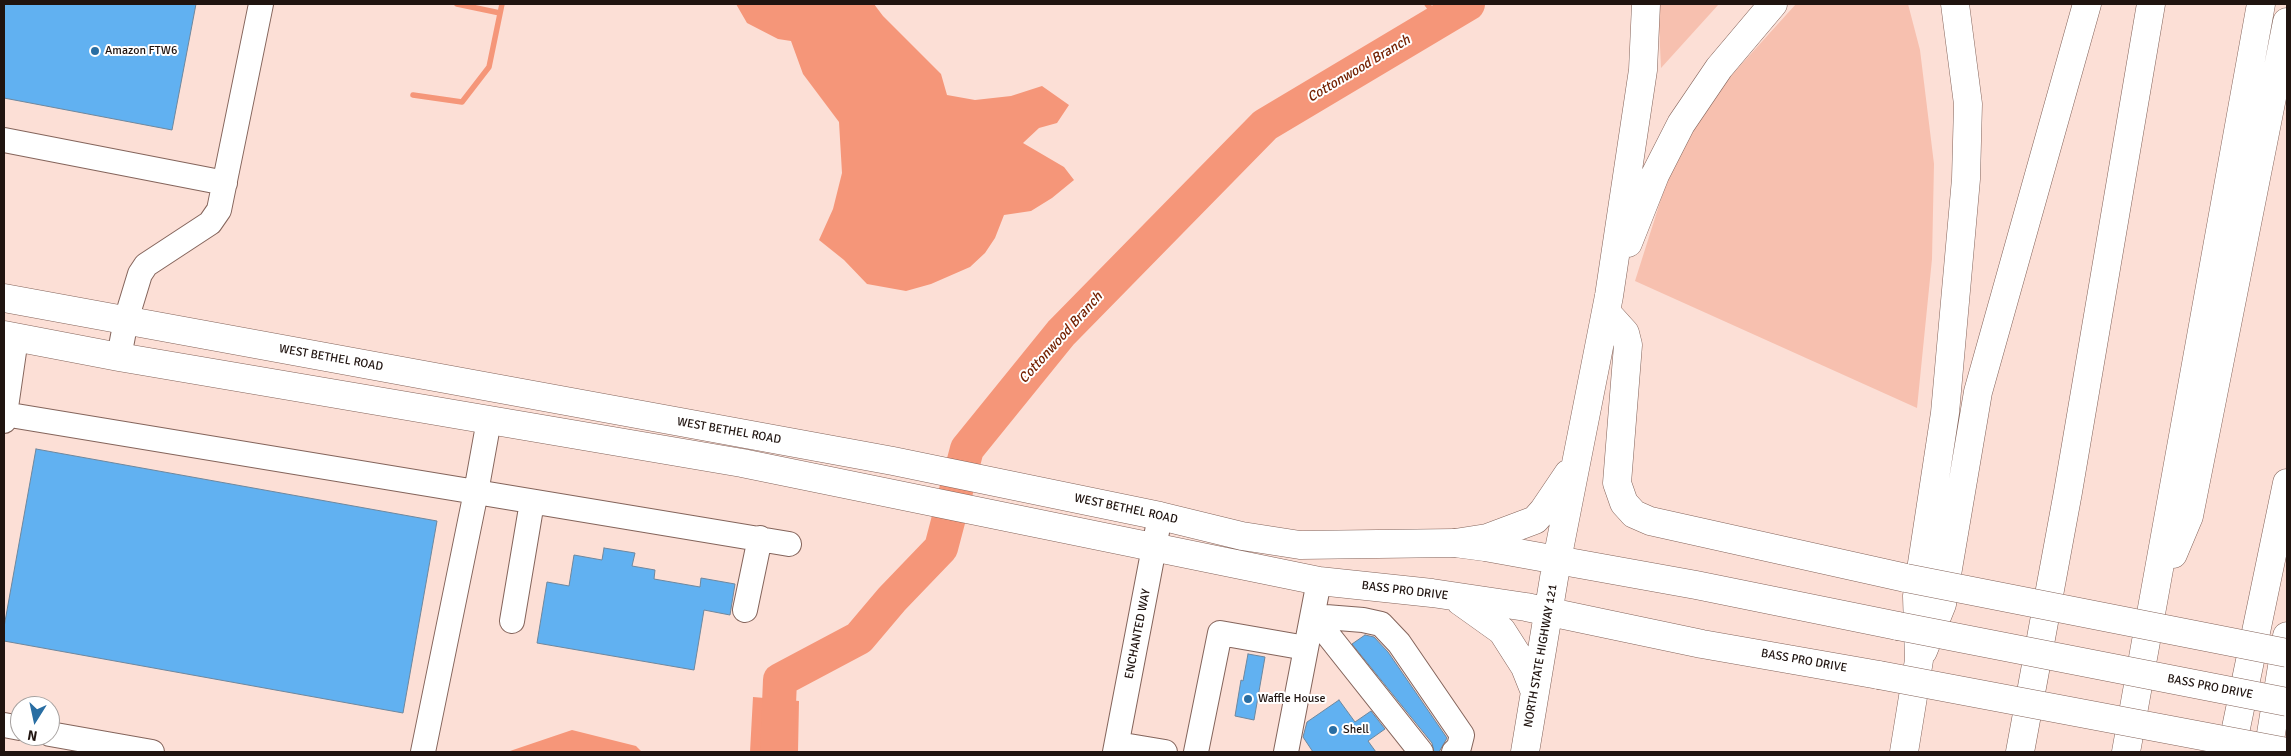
<!DOCTYPE html>
<html>
<head>
<meta charset="utf-8">
<style>
  body { margin:0 }
  #map { position:relative; width:2291px; height:756px; overflow:hidden; background:#fcdfd6; font-family:Signika,sans-serif }
  canvas { display:block }
  .frame { position:absolute; inset:0; border:5px solid #201410; pointer-events:none }
  .north { position:absolute; left:10px; top:696px; width:50px; height:50px; box-sizing:border-box; background:#fff; border:1px solid #a6a19f; border-radius:50%; rotate:190deg; font-size:14px; font-weight:700; line-height:20px; text-align:center; color:#201410 }
  .north::after { content:''; display:block; margin:auto; width:18px; height:22px; background:#296ea3; clip-path:polygon(50% 0,100% 100%,50% 72%,0 100%) }
</style>
</head>
<body>
<div id="map">
<canvas width="2291" height="756"></canvas>
<div class="frame"></div>
<div class="north">N</div>
</div>
<script>
const ctx = document.querySelector('canvas').getContext('2d');
ctx.lineJoin = 'round';
function paint(path, color) { ctx.fillStyle = color; ctx.fill(path, 'evenodd'); }
const toPath = rows => new Path2D(rows.map(r => 'M' + r).join(''));
function strokePath(path, color, width, dash) { ctx.strokeStyle = color; ctx.lineWidth = width; ctx.lineCap = dash ? 'butt' : 'round'; ctx.setLineDash(dash || []); ctx.stroke(path); }
function drawText(font, color, halo, rows, align = 'center') {
  ctx.font = font + ' Signika,sans-serif'; ctx.lineWidth = 4; ctx.setLineDash([]); ctx.textBaseline = 'middle'; ctx.strokeStyle = halo; ctx.fillStyle = color; for (const [text, x, y, turn = 0] of rows) {
    ctx.save(); ctx.translate(x, y); ctx.rotate((+turn || 0) * Math.PI / 180); ctx.textAlign = isNaN(turn) ? turn : align; if (halo) ctx.strokeText(text, 0, 0); ctx.fillText(text, 0, 0); ctx.restore();
  }
}
const green = toPath([
  [1658,4,1719,4,1661,68],
  [1796,4,1908,4,1920,50,1934,164,1932,259,1917,408,1635,281,1675,155,1710,99]
]);
const forest = toPath([
  [753,697,799,701,798,752,750,752],
  [572,730,636,746,642,752,507,752]
]);
const water = toPath([
  [736,4,874,4,883,16,941,74,947,95,975,100,1011,96,1042,86,1069,105,1057,123,1039,128,1023,143,1064,167,1074,180,1052,198,1031,211,1004,215,995,238,985,253,970,267,931,284,906,291,867,284,844,260,819,240,833,209,842,173,839,122,803,74,791,41,778,39,747,23]
]);
const stream = toPath([
  [457,4,500,13],
  [1427,4,1439,20],
  [413,95,462,102,489,67,502,4]
]);
const river = toPath([
  [777,752,780,680,859,638,892,599,941,548,967,449,1061,333,1265,125,1468,4]
]);
const building = toPath([
  [4,4,196,4,172,130,4,98,4,4],
  [36,449,437,521,403,713,4,641,4,627,36,449],
  [604,548,635,553,632,566,655,570,654,579,700,587,701,578,735,584,730,615,704,610,694,670,537,643,547,582,569,586,574,555,602,560,604,548],
  [1365,635,1374,637,1388,652,1447,738,1439,752,1434,752,1432,743,1352,644,1365,635],
  [1248,654,1265,657,1254,720,1235,716,1241,680,1243,681,1248,654],
  [1339,700,1355,722,1371,711,1385,729,1368,741,1376,752,1313,752,1303,737,1307,722,1339,700]
]);
const minor = toPath([
  [4,140,225,183],
  [119,357,126,320,140,274,146,265,210,223,219,210,261,4],
  [4,414,476,492,423,752],
  [489,420,476,492,789,544],
  [4,421,16,338],
  [745,610,760,538],
  [1313,616,1363,620,1381,624,1399,643,1462,735,1459,747,1454,752],
  [1313,616,1421,752],
  [512,621,532,502],
  [4,725,20,728],
  [50,734,152,752],
  [1117,744,1165,752],
  [1115,752,1160,516],
  [1196,752,1220,633,1306,648],
  [1286,752,1319,581]
]);
const major = toPath([
  [4,298,893,461,1160,516,1242,536,1300,545,1455,543,1485,547,1696,585,1898,626],
  [4,335,119,357,742,463,1319,581,1432,593,1526,607,1702,644,1879,675],
  [1460,601,1502,631,1525,667,1535,692],
  [1525,752,1557,560]
]);
const highway = toPath([
  [1628,243,1655,175,1681,124,1719,68,1773,4],
  [1606,312,1625,333,1628,345,1617,483,1624,503,1634,514,1650,521,1906,578],
  [1455,543,1487,538,1535,520,1543,511,1568,474],
  [2173,554,2189,516,2287,22],
  [1557,560,1609,296,1643,70,1646,4],
  [1923,651,1942,604,1978,392,2087,4],
  [1904,752,1919,660,1917,596,1945,413,1966,179,1968,104,1955,4],
  [2020,752,2068,492,2151,4],
  [2126,752,2261,4],
  [2231,752,2287,483],
  [2268,752,2287,636]
]);
const majorBridge = toPath([
  [1898,626,2287,702],
  [1879,675,2287,752]
]);
const highwayBridge = toPath([
  [1906,578,2287,653]
]);
const markers = [
  [95,51,5,"#296ea3"],
  [1248,699,5,"#296ea3"],
  [1333,730,5,"#296ea3"]
];
const poiNames = [
  ["Amazon FTW6",105,51],
  ["Waffle House",1258,699],
  ["Shell",1343,730]
];
const streetNames = [
  ["WEST BETHEL ROAD",331,358,10],
  ["WEST BETHEL ROAD",729,431,10],
  ["WEST BETHEL ROAD",1126,509,12],
  ["BASS PRO DRIVE",1405,591,7],
  ["ENCHANTED WAY",1138,634,-79],
  ["NORTH STATE HIGHWAY 121",1541,656,-80],
  ["BASS PRO DRIVE",1804,661,10],
  ["BASS PRO DRIVE",2210,687,11]
];
const waterNames = [
  ["Cottonwood Branch",1359,69,-31],
  ["Cottonwood Branch",1061,338,-48]
];
paint(green, '#f7c0af');
paint(forest, '#f69679');
paint(water, '#f59679');
strokePath(stream, '#f59679', 5.5);
strokePath(river, '#f59679', 34);
paint(building, '#61b1f1');
strokePath(building, '#6e879d', 1);
strokePath(minor, '#84645b', 26);
strokePath(major, '#84645b', 29);
strokePath(highway, '#84645b', 29);
strokePath(minor, '#fff', 24);
strokePath(major, '#fff', 28);
strokePath(highway, '#fff', 28);
strokePath(majorBridge, '#84645b', 29, []);
strokePath(highwayBridge, '#84645b', 29, []);
strokePath(majorBridge, '#fff', 28);
strokePath(highwayBridge, '#fff', 28);
for (const [x, y, r, color] of markers) { const dot = new Path2D(); dot.arc(x, y, r, 0, 2 * Math.PI); ctx.fillStyle = color; ctx.fill(dot); strokePath(dot, '#fff', 2); }
drawText('12px', '#201410', '#fff', poiNames, 'left');
drawText('12px', '#201410', '#fff', streetNames);
drawText('italic 14px', '#742001', '#fff', waterNames);
</script>
</body>
</html>
